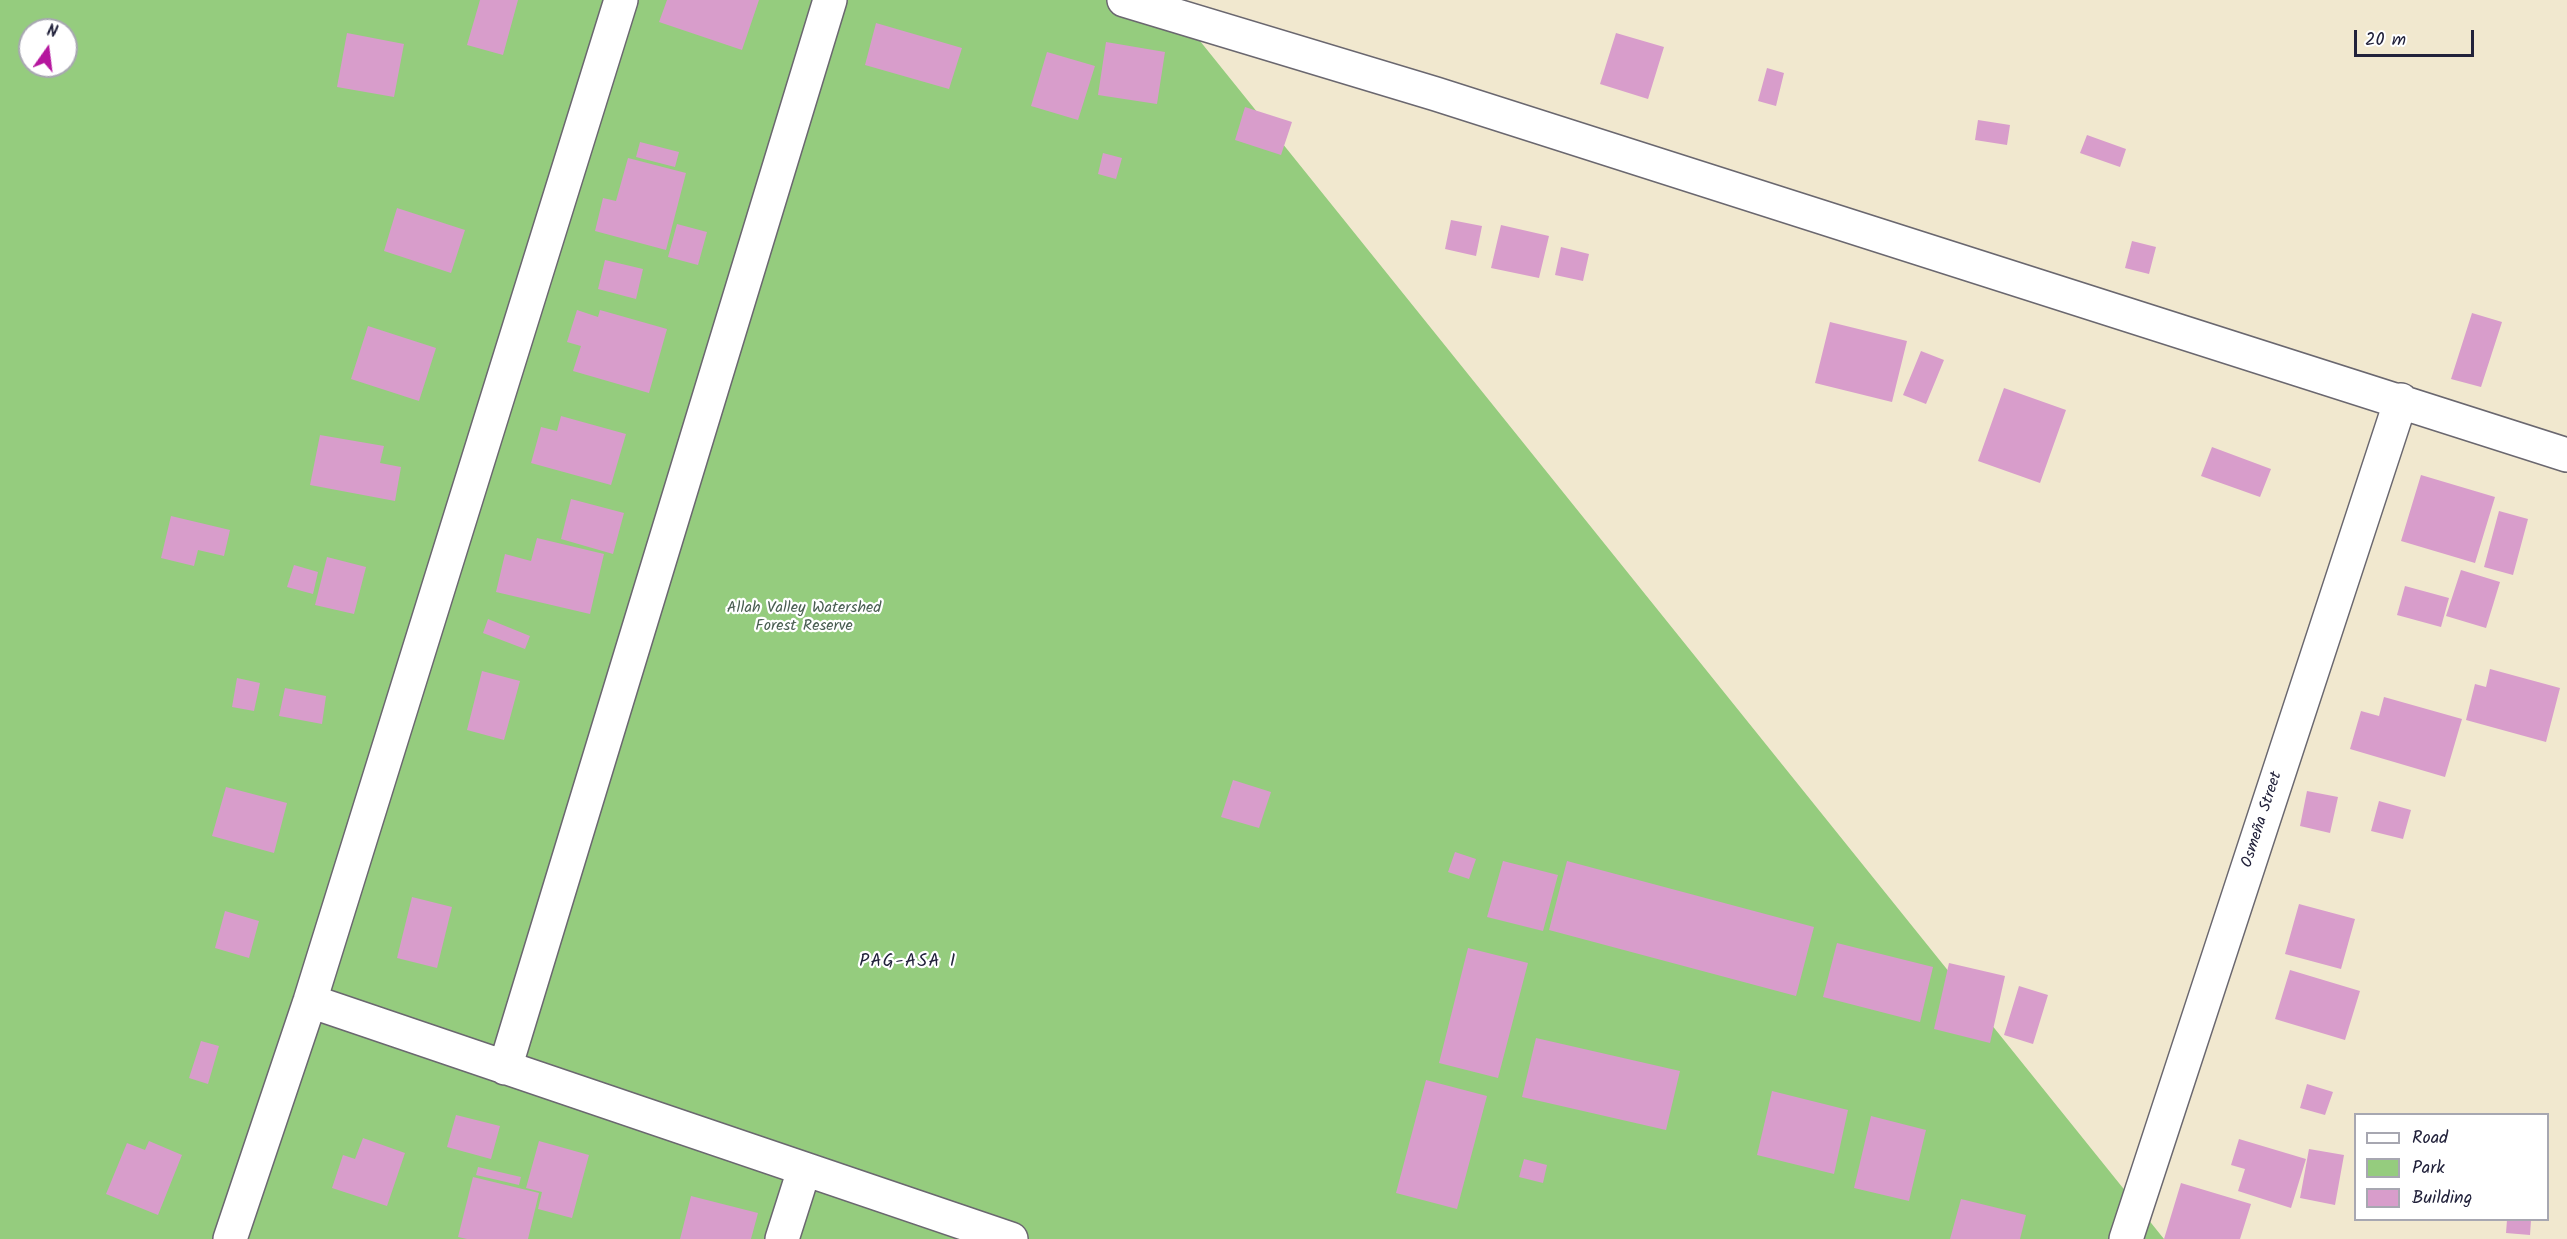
<!DOCTYPE html>
<html>
<head>
<meta charset="utf-8">
<style>
  body { margin:0 }
  #map { position:relative; width:2567px; height:1239px; overflow:hidden; background:#f1e8cf; font-family:Kalam,sans-serif }
  canvas { display:block }
  .legend { position:absolute; left:2354px; top:1113px; width:195px; height:108px; box-sizing:border-box; background:#fff; border:2px solid #a7a7b1; margin:0; padding:8px 10px; list-style:none; font-size:18px; color:#22223b }
  .legend li { display:flex; align-items:center; gap:12px; height:30px }
  .legend b { width:30px; border:2px solid #a7a7b1 }
  .north { position:absolute; left:18px; top:18px; width:60px; height:60px; box-sizing:border-box; background:#fff; border:2px solid #a7a7b1; border-radius:50%; rotate:14deg; font-size:16px; font-weight:700; line-height:24px; text-align:center; color:#22223b }
  .north::after { content:''; display:block; margin:auto; width:21px; height:27px; background:#b5179e; clip-path:polygon(50% 0,100% 100%,50% 72%,0 100%) }
  .scale { position:absolute; left:2354px; top:30px; width:120px; height:27px; box-sizing:border-box; border:3px solid #22223b; border-top:0; padding-left:8px; font-size:18px; line-height:21px; white-space:nowrap; color:#22223b; -webkit-text-stroke:4px #fff; paint-order:stroke }
</style>
</head>
<body>
<div id="map">
<canvas width="2567" height="1239"></canvas>
<ul class="legend">
<li><b style="height:8px;background:#fff"></b>Road</li>
<li><b style="height:16px;background:#95cc7e"></b>Park</li>
<li><b style="height:16px;background:#d89dcb"></b>Building</li>
</ul>
<div class="north">N</div>
<div class="scale">20 m</div>
</div>
<script>
const ctx = document.querySelector('canvas').getContext('2d');
ctx.lineJoin = 'round';
function paint(path, color) { ctx.fillStyle = color; ctx.fill(path, 'evenodd'); }
const toPath = rows => new Path2D(rows.map(r => 'M' + r).join(''));
function strokePath(path, color, width, dash) { ctx.strokeStyle = color; ctx.lineWidth = width; ctx.lineCap = dash ? 'butt' : 'round'; ctx.setLineDash(dash || []); ctx.stroke(path); }
function drawText(font, color, halo, rows, align = 'center') {
  ctx.font = font + ' Kalam,sans-serif'; ctx.lineWidth = 4.5; ctx.setLineDash([]); ctx.textBaseline = 'middle'; ctx.strokeStyle = halo; ctx.fillStyle = color; for (const [text, x, y, turn = 0] of rows) {
    ctx.save(); ctx.translate(x, y); ctx.rotate((+turn || 0) * Math.PI / 180); ctx.textAlign = isNaN(turn) ? turn : align; if (halo) ctx.strokeText(text, 0, 0); ctx.fillText(text, 0, 0); ctx.restore();
  }
}
const green = toPath([
  [0,0,1167,0,2164,1239,0,1239],
  [30,30,66,30,66,66,30,66]
]);
const building = toPath([
  [480,0,518,0,503,55,467,45],
  [667,0,759,0,742,50,659,22],
  [876,23,962,48,949,89,865,65],
  [347,33,404,44,394,97,337,87],
  [1616,33,1664,47,1648,99,1600,84],
  [1106,42,1165,52,1157,104,1098,95],
  [1047,52,1095,66,1078,120,1031,106],
  [1767,68,1784,73,1776,106,1758,101],
  [1245,107,1292,122,1281,155,1235,140],
  [1978,120,2010,125,2007,145,1975,140],
  [2087,135,2126,149,2120,167,2080,153],
  [640,142,679,152,675,167,636,157],
  [1103,153,1122,158,1116,179,1098,174],
  [628,158,686,173,666,250,595,231,603,198,616,201],
  [397,208,465,230,451,273,384,251],
  [1451,220,1482,226,1476,256,1445,249],
  [677,224,707,232,698,265,668,257],
  [1501,225,1549,236,1539,278,1491,268],
  [2132,241,2156,247,2149,274,2125,268],
  [1561,247,1589,254,1583,281,1555,275],
  [605,260,643,269,636,299,598,289],
  [577,310,598,317,600,310,667,329,649,393,573,371,581,346,567,342],
  [2472,313,2502,322,2481,387,2451,379],
  [1830,322,1907,341,1892,402,1815,383],
  [368,326,436,348,419,401,351,379],
  [1921,351,1944,360,1926,404,1903,395],
  [2004,388,2066,410,2040,483,1978,461],
  [561,416,626,434,611,485,531,463,541,427,557,431],
  [320,435,384,446,380,463,401,467,395,501,310,485],
  [2212,447,2271,469,2260,497,2201,476],
  [2421,475,2495,497,2475,563,2401,541],
  [571,499,624,513,613,554,561,539],
  [2499,511,2528,519,2513,575,2484,567],
  [171,516,230,530,224,556,198,550,194,566,161,558],
  [537,538,604,554,590,614,496,592,505,554,531,561],
  [327,557,366,567,354,614,315,605],
  [294,565,318,572,313,594,287,587],
  [2461,570,2500,582,2486,628,2446,616],
  [2405,586,2449,598,2441,627,2397,615],
  [488,619,530,636,525,649,483,633],
  [2490,669,2560,688,2546,742,2466,720,2475,684,2486,687],
  [482,671,520,681,504,740,467,730],
  [237,678,260,683,254,711,232,707],
  [285,688,326,696,322,724,279,716],
  [2384,697,2462,719,2445,777,2350,749,2361,711,2379,716],
  [1233,780,1271,792,1259,828,1221,817],
  [226,787,287,803,274,853,212,836],
  [2307,791,2338,797,2330,833,2300,826],
  [2379,801,2411,810,2403,839,2371,831],
  [1455,852,1476,859,1469,879,1448,872],
  [1503,861,1558,875,1543,931,1487,917],
  [1567,861,1814,927,1796,996,1549,930],
  [412,897,452,907,437,968,397,958],
  [2299,904,2355,919,2341,969,2285,954],
  [225,911,259,921,249,958,215,948],
  [1837,943,1933,967,1920,1022,1823,997],
  [1468,948,1528,963,1498,1078,1439,1063],
  [1949,963,2005,976,1990,1043,1934,1029],
  [2290,970,2360,991,2345,1040,2275,1019],
  [2019,986,2048,995,2033,1044,2004,1035],
  [1536,1038,1680,1071,1666,1130,1522,1097],
  [201,1041,219,1046,208,1084,189,1078],
  [1426,1080,1487,1096,1457,1209,1396,1193],
  [2307,1084,2333,1092,2325,1115,2300,1108],
  [1772,1091,1848,1110,1834,1174,1757,1155],
  [456,1115,500,1126,491,1159,447,1147],
  [1871,1116,1926,1130,1909,1201,1854,1188],
  [363,1138,405,1153,387,1206,332,1188,343,1155,355,1159],
  [2239,1139,2306,1159,2291,1208,2238,1191,2245,1169,2231,1165],
  [149,1141,182,1155,158,1215,106,1194,127,1143,145,1150],
  [539,1141,589,1155,572,1218,538,1209,542,1192,526,1188],
  [2309,1149,2344,1155,2335,1205,2300,1198],
  [1524,1159,1547,1165,1543,1183,1519,1177],
  [478,1167,521,1177,519,1185,476,1175],
  [473,1177,539,1193,528,1239,467,1239,458,1237],
  [2181,1183,2251,1204,2240,1239,2164,1239],
  [691,1196,758,1213,751,1239,680,1239],
  [1961,1199,2026,1215,2020,1239,1950,1239],
  [2507,1220,2531,1220,2530,1235,2506,1233]
]);
const minor = toPath([
  [1124,0,1436,94,2567,455],
  [310,1001,1011,1239],
  [505,1068,830,0],
  [230,1239,310,1001,621,0],
  [782,1239,804,1170],
  [2126,1239,2401,400]
]);
const parkNames = [
  ["Allah Valley Watershed",804,609],
  ["Forest Reserve",804,627]
];
const streetNames = [
  ["Osmeña Street",2263,820,-72]
];
const neighbourhoodNames = [
  ["PAG-ASA I",908,963]
];
paint(green, '#95cc7e');
paint(building, '#d89dcb');
strokePath(minor, '#6a676f', 36);
strokePath(minor, '#fff', 33);
drawText('16px', '#4a5e52', '#fff', parkNames);
drawText('16px', '#22223b', '#fff', streetNames);
ctx.letterSpacing = '1.5px';
drawText('18px', '#22223b', '#fff', neighbourhoodNames);
ctx.letterSpacing = '0px';
</script>
</body>
</html>
